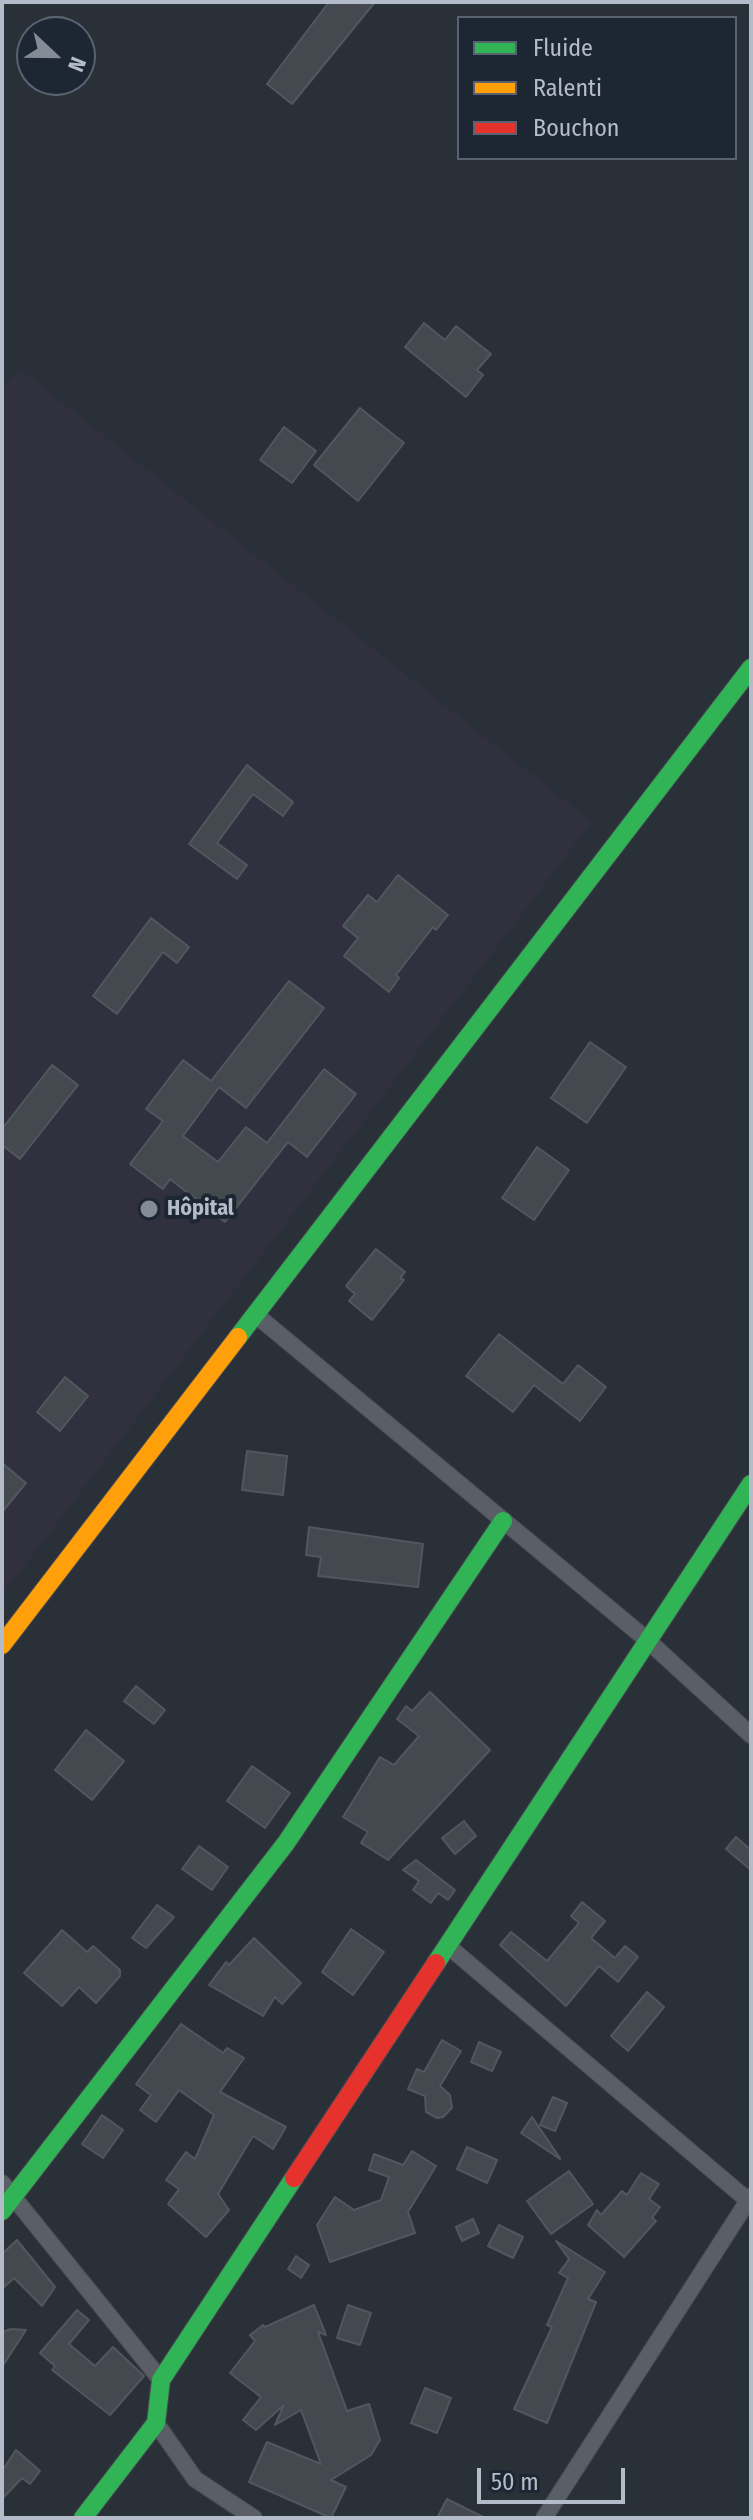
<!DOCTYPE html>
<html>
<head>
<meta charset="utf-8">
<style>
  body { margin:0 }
  #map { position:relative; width:753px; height:2520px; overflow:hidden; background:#2a3038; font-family:"Fira Sans Condensed",sans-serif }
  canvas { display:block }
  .frame { position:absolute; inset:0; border:4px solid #b4bcc9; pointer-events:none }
  .legend { position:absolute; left:457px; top:16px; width:280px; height:144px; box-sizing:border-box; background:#1d2633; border:2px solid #59626f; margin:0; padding:10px 14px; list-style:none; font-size:24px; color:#b4bcc9 }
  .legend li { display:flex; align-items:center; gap:16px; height:40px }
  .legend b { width:40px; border:2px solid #59626f }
  .north { position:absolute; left:16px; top:16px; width:80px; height:80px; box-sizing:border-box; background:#1d2633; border:2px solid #59626f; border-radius:50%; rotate:112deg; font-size:22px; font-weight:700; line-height:32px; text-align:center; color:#b4bcc9 }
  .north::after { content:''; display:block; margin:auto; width:28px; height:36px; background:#848b96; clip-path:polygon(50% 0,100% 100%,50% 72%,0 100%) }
  .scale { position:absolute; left:477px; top:2468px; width:148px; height:36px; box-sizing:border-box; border:4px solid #b4bcc9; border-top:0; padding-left:10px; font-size:24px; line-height:28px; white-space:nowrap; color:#b4bcc9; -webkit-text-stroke:6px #1d2633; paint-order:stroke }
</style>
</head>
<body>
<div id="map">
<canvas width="753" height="2520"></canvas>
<div class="frame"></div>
<ul class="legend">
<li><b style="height:10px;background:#30b455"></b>Fluide</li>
<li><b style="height:10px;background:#ff9f0a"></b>Ralenti</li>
<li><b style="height:10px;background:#e5322d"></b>Bouchon</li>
</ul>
<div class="north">N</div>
<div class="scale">50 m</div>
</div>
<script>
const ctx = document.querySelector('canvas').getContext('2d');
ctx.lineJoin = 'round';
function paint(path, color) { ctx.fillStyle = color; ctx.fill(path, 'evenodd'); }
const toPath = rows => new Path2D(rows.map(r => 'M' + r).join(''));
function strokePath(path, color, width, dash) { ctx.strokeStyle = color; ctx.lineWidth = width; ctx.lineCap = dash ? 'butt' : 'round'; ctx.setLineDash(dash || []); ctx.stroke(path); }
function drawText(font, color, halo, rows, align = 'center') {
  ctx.font = font + ' "Fira Sans Condensed",sans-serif'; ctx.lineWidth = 8; ctx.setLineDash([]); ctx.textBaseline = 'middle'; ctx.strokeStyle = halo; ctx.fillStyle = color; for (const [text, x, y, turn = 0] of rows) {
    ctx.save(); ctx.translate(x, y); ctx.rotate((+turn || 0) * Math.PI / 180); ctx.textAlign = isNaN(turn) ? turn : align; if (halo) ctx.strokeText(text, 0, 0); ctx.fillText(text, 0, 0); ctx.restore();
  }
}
const medical = toPath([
  [20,369,592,822,2,1595,2,386]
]);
const building = toPath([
  [329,2,375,2,292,104,267,84,329,2],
  [424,323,445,340,456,326,491,354,477,370,483,375,466,397,405,347,424,323],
  [360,408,404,443,358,501,314,465,360,408],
  [284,427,316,451,292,483,260,460,284,427],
  [247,765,293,802,283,816,253,794,217,843,247,865,237,879,189,844,247,765],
  [398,875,448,915,436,930,433,927,396,975,399,978,389,992,344,956,358,938,343,926,368,895,377,902,398,875],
  [151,918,189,947,177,963,163,952,117,1014,93,996,151,918],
  [289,981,324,1008,246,1108,219,1087,183,1136,218,1162,246,1127,267,1143,324,1069,356,1094,307,1157,288,1142,225,1222,170,1179,163,1189,130,1164,163,1121,146,1109,183,1060,211,1081,289,981],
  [590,1042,626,1067,587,1123,551,1098,590,1042],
  [52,1065,78,1085,20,1159,2,1145,2,1129,52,1065],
  [537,1147,569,1170,534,1220,502,1198,537,1147],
  [376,1249,405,1272,400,1278,404,1280,372,1320,349,1301,355,1294,346,1286,376,1249],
  [499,1334,563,1384,578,1365,606,1387,580,1421,534,1385,513,1412,466,1376,499,1334],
  [65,1377,88,1396,60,1431,37,1412,65,1377],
  [247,1451,287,1456,283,1495,242,1490,247,1451],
  [2,1463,26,1483,2,1512,2,1463],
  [309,1527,423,1544,418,1587,318,1576,321,1557,306,1555,309,1527],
  [136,1686,165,1710,154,1724,124,1701,136,1686],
  [430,1692,490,1750,388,1860,361,1843,368,1832,343,1817,380,1757,394,1765,419,1736,397,1719,406,1706,412,1711,430,1692],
  [86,1730,124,1761,92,1800,55,1770,86,1730],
  [252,1766,290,1793,265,1828,227,1801,252,1766],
  [464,1821,476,1836,455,1854,442,1838,464,1821],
  [736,1837,751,1850,751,1870,726,1849,736,1837],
  [199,1846,228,1867,212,1890,182,1869,199,1846],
  [416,1860,455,1890,448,1900,438,1893,431,1903,413,1890,419,1881,403,1870,416,1860],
  [582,1902,605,1921,591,1938,615,1958,625,1946,638,1957,618,1982,599,1966,566,2006,500,1945,511,1932,547,1961,579,1923,571,1916,582,1902],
  [157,1905,174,1917,146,1948,132,1938,157,1905],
  [351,1929,384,1952,353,1995,322,1972,351,1929],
  [62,1930,87,1952,93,1946,120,1970,120,1976,96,2003,79,1987,62,2006,24,1973,62,1930],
  [254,1938,301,1983,282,2004,275,1997,263,2016,209,1985,226,1962,229,1965,254,1938],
  [647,1992,664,2007,628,2051,611,2036,647,1992],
  [181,2024,223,2053,227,2048,244,2058,220,2092,286,2127,273,2149,253,2136,218,2194,229,2210,206,2237,168,2204,179,2189,166,2180,186,2152,195,2159,214,2115,179,2090,156,2122,140,2110,151,2095,136,2084,181,2024],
  [442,2040,461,2051,440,2086,450,2095,452,2108,443,2117,437,2118,426,2112,425,2096,408,2089,417,2069,424,2072,442,2040],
  [479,2042,501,2052,492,2071,471,2062,479,2042],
  [553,2097,567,2103,555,2131,540,2125,553,2097],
  [102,2115,123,2130,103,2158,82,2144,102,2115],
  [532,2117,560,2158,560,2159,521,2133,532,2117],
  [467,2147,497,2160,487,2183,457,2169,467,2147],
  [412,2151,436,2166,408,2212,415,2233,330,2262,317,2225,335,2197,354,2210,381,2200,389,2177,369,2170,374,2154,403,2165,412,2151],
  [569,2171,593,2204,551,2234,527,2201,569,2171],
  [641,2173,659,2184,649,2199,660,2207,652,2218,656,2221,624,2257,588,2225,597,2210,601,2215,622,2191,627,2195,641,2173],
  [473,2219,479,2233,462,2241,456,2227,473,2219],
  [499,2225,523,2237,513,2258,488,2246,499,2225],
  [17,2240,55,2287,42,2306,14,2278,2,2289,2,2254,17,2240],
  [556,2241,605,2272,588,2299,596,2302,547,2423,514,2409,552,2327,547,2325,568,2278,559,2273,569,2259,556,2241],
  [296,2256,309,2265,301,2278,288,2269,296,2256],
  [314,2305,326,2335,318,2332,347,2411,369,2404,380,2440,371,2455,331,2480,346,2487,331,2518,249,2482,267,2442,321,2464,301,2410,275,2425,284,2405,256,2430,243,2420,261,2397,230,2373,255,2341,250,2335,263,2325,265,2327,314,2305],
  [348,2305,371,2313,360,2345,337,2338,348,2305],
  [77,2310,89,2320,69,2344,95,2366,113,2347,144,2376,110,2415,52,2370,55,2366,40,2353,77,2310],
  [11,2329,26,2330,2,2367,2,2332,11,2329],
  [425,2388,451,2398,437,2433,411,2423,425,2388],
  [16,2450,40,2471,30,2484,22,2478,2,2499,2,2471,16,2450],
  [447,2499,485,2518,437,2518,447,2499]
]);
const street = toPath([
  [256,1315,646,1639,751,1735],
  [448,1946,751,2203],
  [2,2183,161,2380],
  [156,2423,195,2479,254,2518],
  [544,2518,751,2196]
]);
const fast = toPath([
  [238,1337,751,668],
  [436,1963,751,1484],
  [2,2211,286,1843,503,1521],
  [83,2518,156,2423,161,2380,294,2178]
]);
const slow = toPath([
  [2,1645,238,1337]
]);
const jam = toPath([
  [294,2178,436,1963]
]);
const markers = [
  [149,1209,10,"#848b96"]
];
const poiNames = [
  ["Hôpital",167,1209]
];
paint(medical, '#31303e');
paint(building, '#444950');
strokePath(building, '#52575f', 2);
strokePath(street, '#484c53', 18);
strokePath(fast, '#484c53', 20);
strokePath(slow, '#484c53', 20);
strokePath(jam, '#484c53', 20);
strokePath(street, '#5a5e66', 16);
strokePath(fast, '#30b455', 18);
strokePath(slow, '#ff9f0a', 18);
strokePath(jam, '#e5322d', 18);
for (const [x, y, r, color] of markers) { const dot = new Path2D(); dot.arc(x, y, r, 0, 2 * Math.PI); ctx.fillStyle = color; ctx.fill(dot); strokePath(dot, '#1d2633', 3); }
drawText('bold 22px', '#b4bcc9', '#1d2633', poiNames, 'left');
</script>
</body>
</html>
